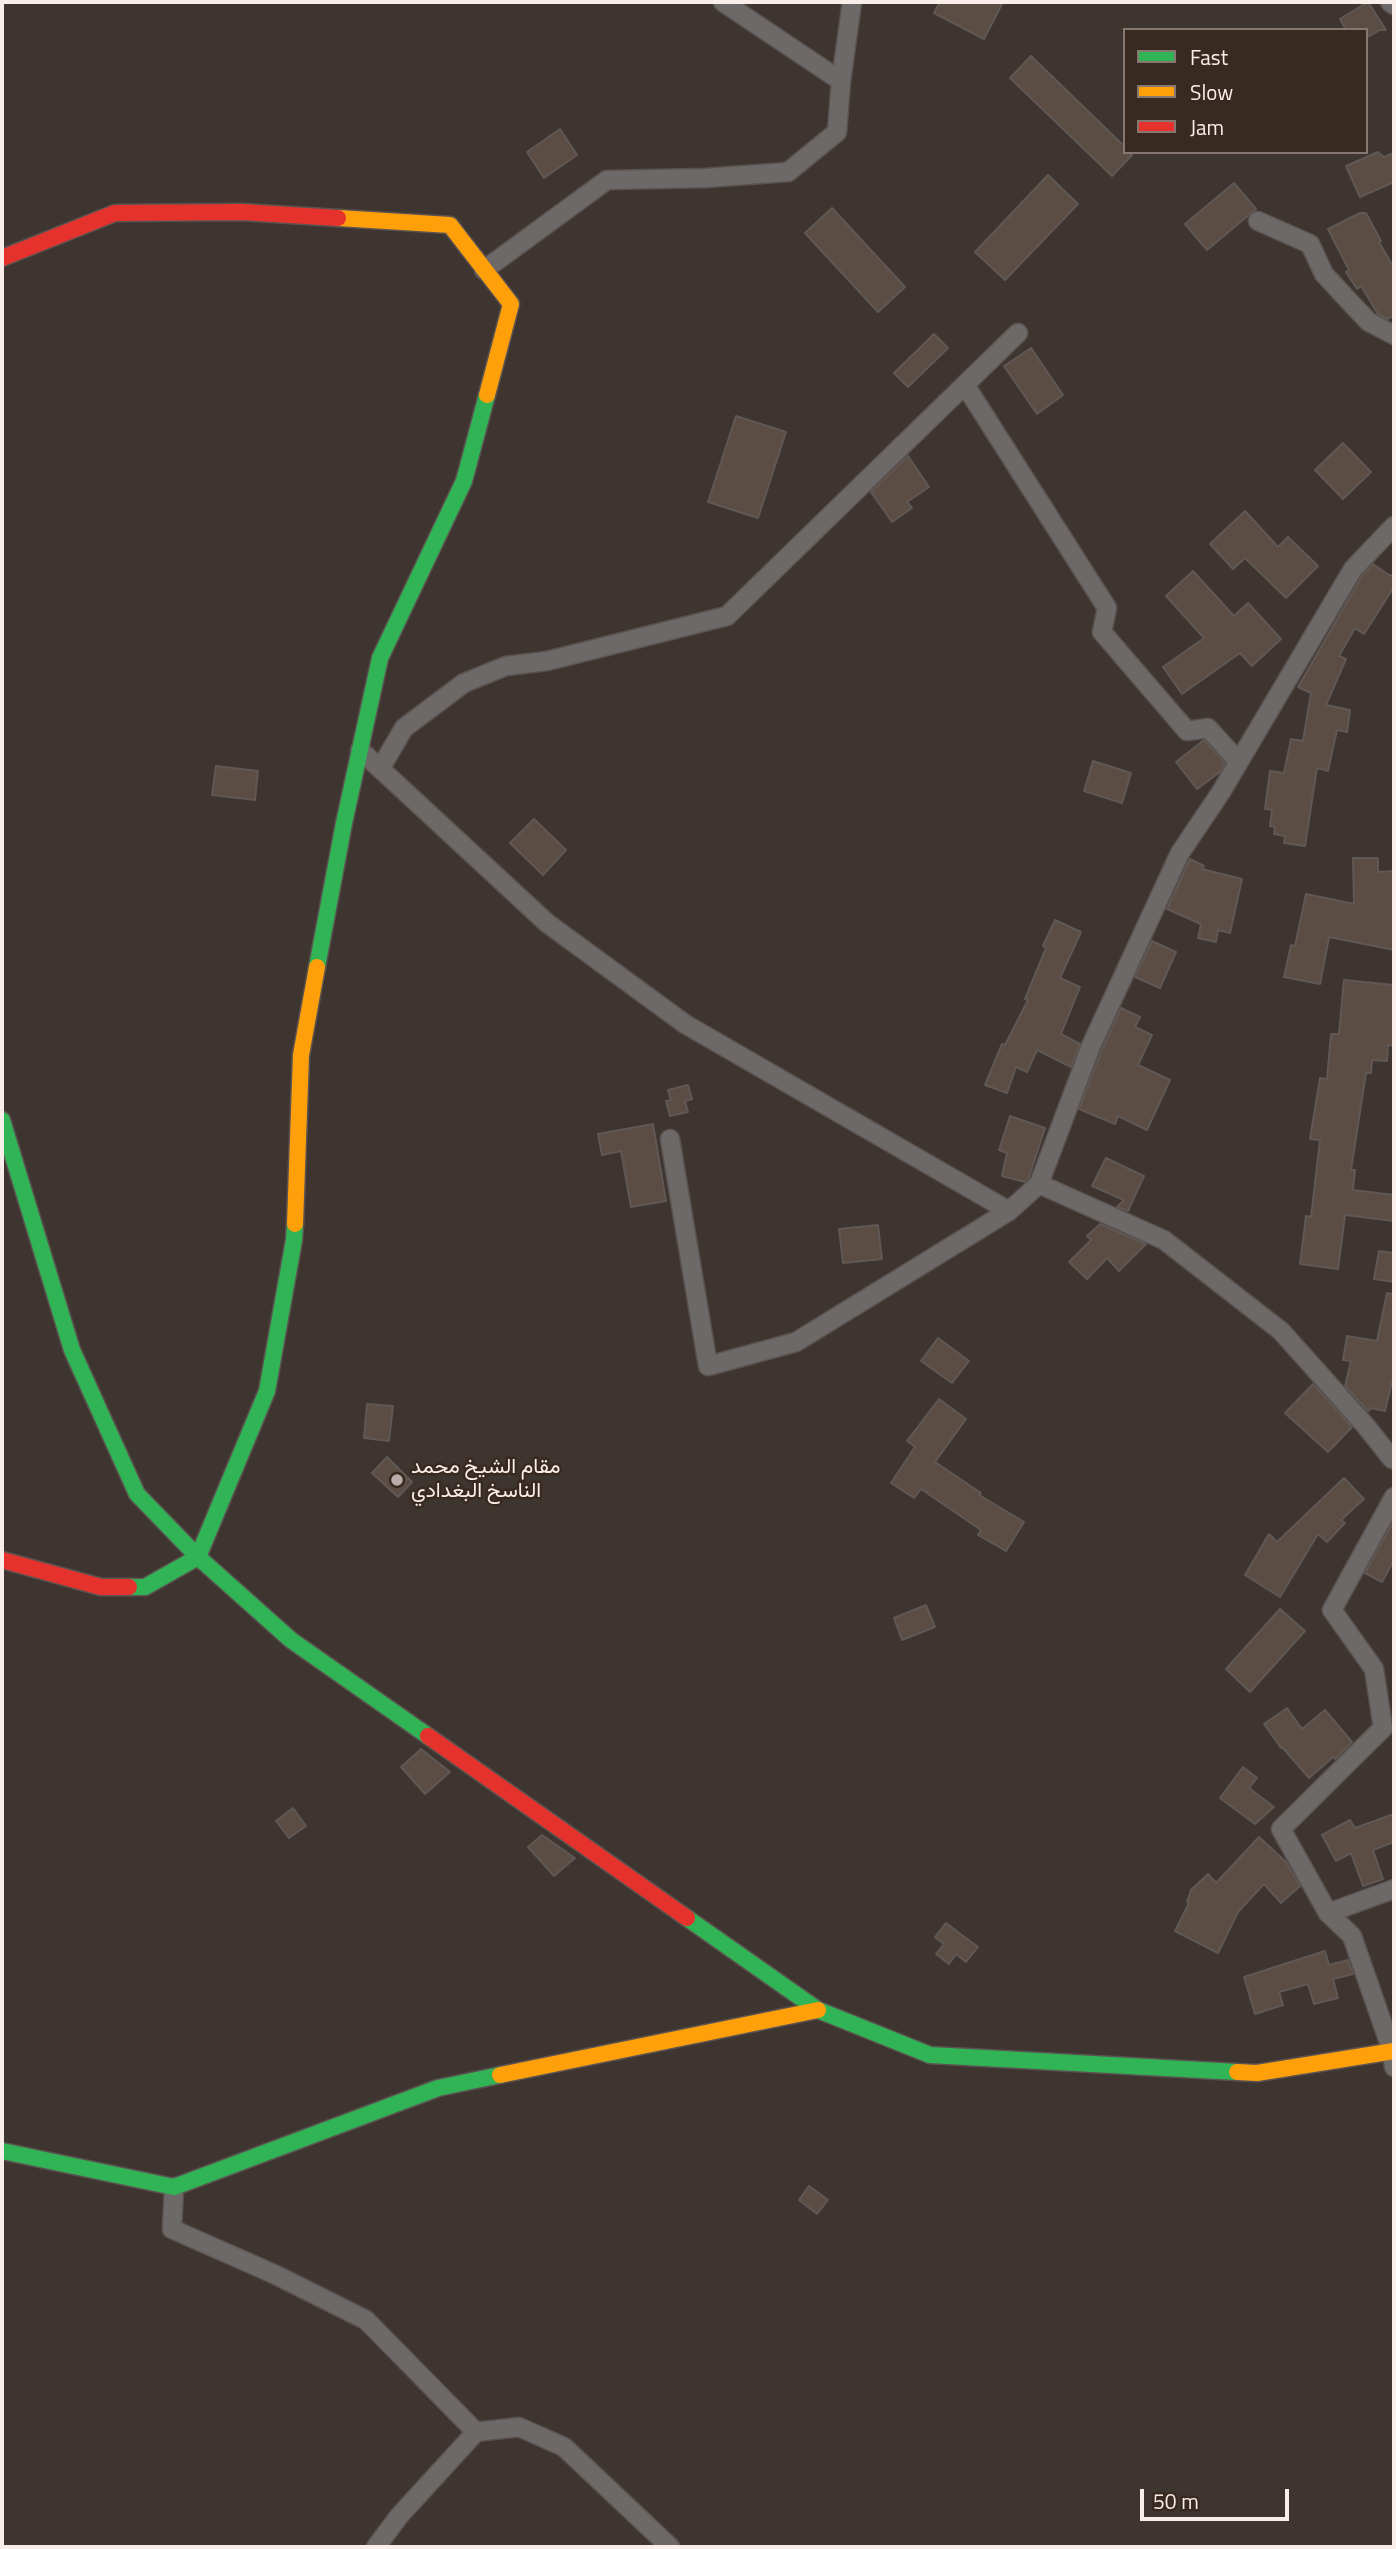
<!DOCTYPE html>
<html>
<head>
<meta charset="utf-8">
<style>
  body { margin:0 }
  #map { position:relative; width:1396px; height:2549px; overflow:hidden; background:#3e3531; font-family:"Titillium Web",sans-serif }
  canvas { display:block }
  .frame { position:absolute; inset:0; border:4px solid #f9eee9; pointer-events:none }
  .legend { position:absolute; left:1123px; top:28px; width:245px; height:126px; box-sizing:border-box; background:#392a21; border:2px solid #867871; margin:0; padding:9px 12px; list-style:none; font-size:21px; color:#f9eee9 }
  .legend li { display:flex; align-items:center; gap:14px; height:35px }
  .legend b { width:35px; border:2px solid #867871 }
  .scale { position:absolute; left:1140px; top:2489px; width:149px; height:32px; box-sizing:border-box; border:4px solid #f9eee9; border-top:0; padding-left:9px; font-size:21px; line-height:24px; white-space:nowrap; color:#f9eee9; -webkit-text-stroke:5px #392a21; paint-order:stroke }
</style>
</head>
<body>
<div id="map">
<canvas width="1396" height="2549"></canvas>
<div class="frame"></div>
<ul class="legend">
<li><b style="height:9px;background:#30b455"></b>Fast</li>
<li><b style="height:9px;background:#ff9f0a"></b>Slow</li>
<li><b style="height:9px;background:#e5322d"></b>Jam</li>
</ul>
<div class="scale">50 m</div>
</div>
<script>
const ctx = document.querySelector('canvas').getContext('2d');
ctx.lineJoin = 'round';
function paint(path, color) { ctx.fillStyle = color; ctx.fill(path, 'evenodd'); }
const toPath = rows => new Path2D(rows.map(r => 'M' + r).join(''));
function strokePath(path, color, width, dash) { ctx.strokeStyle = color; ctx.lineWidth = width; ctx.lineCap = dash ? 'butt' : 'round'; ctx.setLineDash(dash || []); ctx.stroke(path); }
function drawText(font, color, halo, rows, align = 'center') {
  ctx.font = font + ' "Titillium Web",Vazirmatn,sans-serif'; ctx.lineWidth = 5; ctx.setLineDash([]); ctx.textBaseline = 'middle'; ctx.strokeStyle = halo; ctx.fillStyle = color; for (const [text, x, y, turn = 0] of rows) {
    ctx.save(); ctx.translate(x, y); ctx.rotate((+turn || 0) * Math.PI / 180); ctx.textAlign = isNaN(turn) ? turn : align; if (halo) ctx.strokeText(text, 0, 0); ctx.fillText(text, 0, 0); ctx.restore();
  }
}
const building = toPath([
  [940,2,1003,2,984,39,934,13,940,2],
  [1368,2,1386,30,1380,30,1366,38,1366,30,1346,30,1340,19,1368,2],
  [1031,56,1125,147,1125,152,1132,155,1112,176,1010,78,1031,56],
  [560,129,577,155,544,178,527,152,560,129],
  [1378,152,1384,157,1394,153,1394,182,1360,197,1346,166,1378,152],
  [1048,175,1078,204,1005,280,975,252,1048,175],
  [1234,183,1256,209,1207,250,1185,224,1234,183],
  [832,208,905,287,878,312,805,233,832,208],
  [1360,213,1366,213,1381,241,1379,242,1394,268,1394,315,1388,319,1378,314,1361,286,1357,289,1346,272,1349,270,1328,229,1360,213],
  [934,334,948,348,908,387,894,373,934,334],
  [1031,348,1063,395,1037,414,1004,366,1031,348],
  [736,416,786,432,758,518,708,502,736,416],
  [1343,443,1371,472,1343,499,1315,470,1343,443],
  [908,456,929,487,907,502,912,508,892,522,871,492,908,456],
  [1245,511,1278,547,1288,537,1318,566,1286,598,1245,558,1233,569,1210,544,1245,511],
  [1373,564,1389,575,1394,575,1394,587,1364,634,1355,628,1339,656,1346,659,1326,705,1350,710,1347,732,1337,730,1328,771,1317,768,1305,846,1284,843,1285,836,1274,834,1275,827,1270,826,1272,810,1265,809,1270,771,1284,773,1291,739,1303,741,1311,693,1298,687,1362,576,1373,564],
  [1193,571,1234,616,1248,603,1281,639,1252,666,1240,653,1182,694,1163,667,1204,638,1166,596,1193,571],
  [1204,740,1225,763,1220,772,1197,789,1176,762,1204,740],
  [1093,761,1131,773,1122,803,1084,791,1093,761],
  [216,766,258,771,255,800,212,795,216,766],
  [534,819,566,850,543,875,510,843,534,819],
  [1353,858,1378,858,1378,872,1394,871,1394,950,1329,937,1320,984,1284,977,1291,945,1295,946,1306,894,1354,904,1353,858],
  [1190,859,1204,866,1202,869,1242,879,1230,933,1218,930,1216,942,1198,938,1201,924,1167,909,1190,859],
  [1055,920,1081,932,1060,978,1080,987,1061,1034,1080,1044,1071,1067,1037,1050,1027,1072,1016,1067,1007,1093,985,1085,1002,1044,1005,1045,1028,1000,1025,999,1046,948,1043,946,1055,920],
  [1152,941,1176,952,1160,988,1135,977,1152,941],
  [1344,980,1394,985,1394,1046,1388,1045,1387,1061,1372,1060,1371,1073,1366,1073,1351,1170,1355,1170,1353,1190,1394,1195,1394,1221,1345,1215,1338,1269,1300,1264,1306,1216,1311,1217,1320,1140,1310,1139,1320,1078,1327,1079,1331,1034,1339,1034,1344,980],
  [1121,1008,1140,1017,1135,1027,1152,1035,1138,1065,1170,1080,1147,1130,1118,1116,1115,1124,1079,1109,1102,1050,1121,1008],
  [688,1085,692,1099,685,1101,688,1112,670,1116,666,1101,671,1100,668,1090,688,1085],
  [1010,1116,1045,1128,1029,1177,1025,1182,1002,1176,1007,1153,999,1150,1010,1116],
  [653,1124,666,1201,631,1207,621,1151,602,1155,598,1134,653,1124],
  [1106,1158,1144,1176,1128,1211,1117,1207,1124,1200,1092,1186,1106,1158],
  [1100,1224,1146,1244,1119,1271,1107,1258,1087,1279,1069,1262,1091,1240,1087,1236,1100,1224],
  [878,1225,882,1259,843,1263,839,1229,878,1225],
  [1379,1251,1394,1253,1394,1282,1374,1279,1379,1251],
  [1387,1293,1394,1294,1394,1373,1385,1411,1371,1408,1368,1411,1345,1386,1351,1361,1343,1360,1347,1336,1377,1341,1387,1293],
  [938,1338,969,1361,952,1383,921,1361,938,1338],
  [1313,1384,1352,1427,1328,1452,1285,1413,1313,1384],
  [939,1399,966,1419,935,1462,981,1493,979,1495,1024,1522,1006,1551,978,1535,981,1530,921,1489,914,1498,891,1483,915,1447,907,1441,939,1399],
  [367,1404,393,1406,389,1441,364,1438,367,1404],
  [387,1457,412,1482,398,1497,372,1473,387,1457],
  [1344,1478,1364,1499,1341,1520,1345,1523,1327,1542,1318,1534,1280,1597,1245,1575,1269,1534,1277,1542,1344,1478],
  [1394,1520,1394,1560,1382,1582,1365,1573,1394,1520],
  [926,1605,935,1627,902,1640,894,1618,926,1605],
  [1280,1609,1305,1631,1250,1692,1226,1669,1280,1609],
  [1287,1708,1302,1729,1325,1710,1352,1742,1335,1759,1333,1757,1309,1778,1282,1747,1281,1748,1264,1724,1287,1708],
  [421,1749,450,1772,425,1794,401,1767,421,1749],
  [1243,1767,1257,1778,1249,1788,1274,1807,1255,1824,1220,1798,1243,1767],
  [293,1808,306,1826,289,1838,276,1821,293,1808],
  [1394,1814,1394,1842,1373,1850,1383,1879,1363,1886,1351,1853,1336,1861,1322,1835,1350,1820,1355,1828,1394,1814],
  [542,1835,575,1858,554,1876,528,1847,542,1835],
  [1259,1837,1286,1862,1300,1886,1281,1903,1264,1884,1238,1912,1218,1953,1175,1931,1189,1903,1187,1902,1191,1890,1208,1874,1216,1883,1259,1837],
  [946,1923,978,1947,966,1962,956,1954,949,1964,936,1954,944,1944,935,1937,946,1923],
  [1325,1951,1329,1965,1348,1960,1353,1974,1333,1979,1338,1998,1314,2004,1308,1984,1279,1992,1283,2005,1255,2014,1244,1977,1325,1951],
  [809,2186,828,2200,817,2214,799,2200,809,2186]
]);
const street = toPath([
  [1390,2,1394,5],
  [841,81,852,2],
  [1258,221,1310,244,1324,274,1347,299,1369,322,1394,335],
  [484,270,607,180,705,178,788,172,837,132,841,81,723,2],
  [965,385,1107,608,1102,632,1187,731,1208,728,1239,762],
  [360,750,547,923,685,1024,1009,1211],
  [380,769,404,728,464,683,506,666,547,661,727,616,1018,333],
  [670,1139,708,1366,796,1342,1009,1211,1039,1184,1091,1046,1180,853,1221,792,1353,569,1394,526],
  [1039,1184,1164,1240,1281,1331,1365,1425,1392,1459],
  [1394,1497,1332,1610,1374,1669,1383,1728,1281,1829,1328,1913,1352,1936,1392,2051,1394,2067],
  [1328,1913,1394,1889],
  [174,2187,172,2229,276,2275,366,2320,476,2432,400,2515,376,2547],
  [476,2432,519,2427,564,2447,670,2547]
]);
const fast = toPath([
  [317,967,344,823,380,658,464,481,487,395],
  [2,1120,72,1350,137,1494,198,1557,291,1640,428,1736],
  [129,1587,145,1587,198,1557,267,1391,294,1240,295,1224],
  [687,1918,818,2010,930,2055,1237,2072],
  [2,2151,174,2187,438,2088,500,2075]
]);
const slow = toPath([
  [338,218,450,225,511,304,487,395],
  [295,1224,301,1055,317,967],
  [1237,2072,1257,2073,1394,2051],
  [500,2075,818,2010]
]);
const jam = toPath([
  [2,258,115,213,242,212,338,218],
  [2,1560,101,1587,129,1587],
  [428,1736,687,1918]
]);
const markers = [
  [397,1480,7,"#b8ada9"]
];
const poiNames = [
  ["مقام الشيخ محمد",411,1468],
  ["الناسخ البغدادي",411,1492]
];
paint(building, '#5c4d44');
strokePath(building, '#605855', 2);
strokePath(street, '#5b534f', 21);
strokePath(fast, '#5b534f', 19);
strokePath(slow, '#5b534f', 19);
strokePath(jam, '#5b534f', 19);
strokePath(street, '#6d6969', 18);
strokePath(fast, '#30b455', 16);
strokePath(slow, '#ff9f0a', 16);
strokePath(jam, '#e5322d', 16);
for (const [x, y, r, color] of markers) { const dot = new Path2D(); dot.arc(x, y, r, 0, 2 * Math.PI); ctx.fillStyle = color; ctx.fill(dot); strokePath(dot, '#392a21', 2.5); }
drawText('21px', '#f9eee9', '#392a21', poiNames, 'left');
</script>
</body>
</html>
